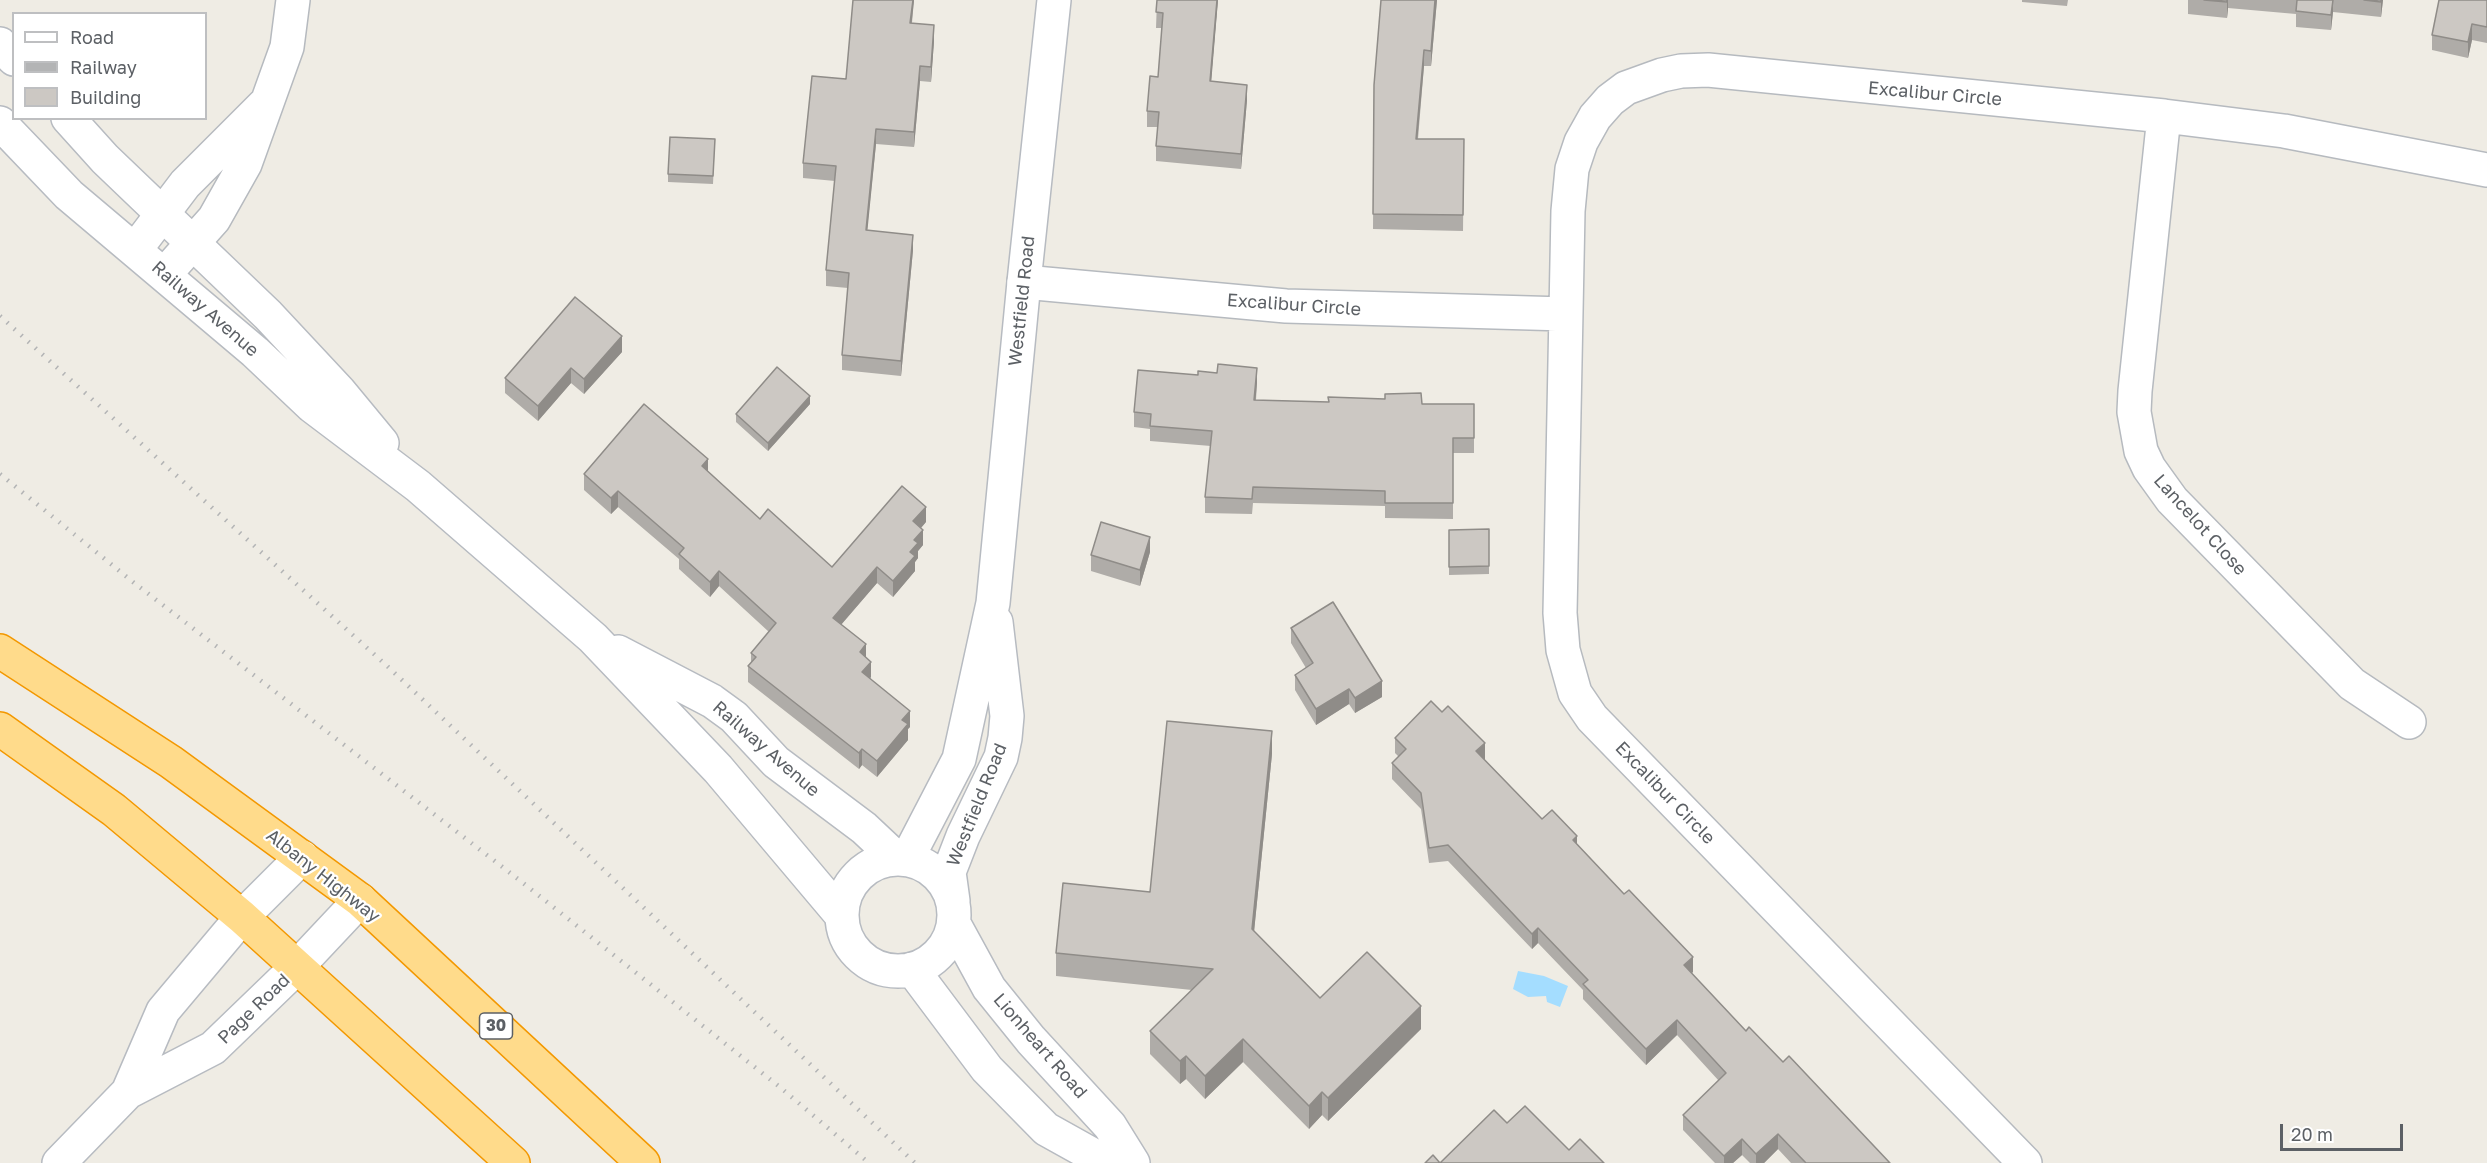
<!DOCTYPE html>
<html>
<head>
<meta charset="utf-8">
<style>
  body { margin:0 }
  #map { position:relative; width:2487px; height:1163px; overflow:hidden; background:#efece4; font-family:"Golos Text",sans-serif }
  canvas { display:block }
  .legend { position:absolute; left:12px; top:12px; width:195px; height:108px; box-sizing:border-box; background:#fff; border:2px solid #bebfc1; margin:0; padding:8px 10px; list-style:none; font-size:18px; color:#5c6065 }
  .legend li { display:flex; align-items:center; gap:12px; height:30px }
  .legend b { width:30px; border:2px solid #bebfc1 }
  .scale { position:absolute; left:2280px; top:1124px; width:123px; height:27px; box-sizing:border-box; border:3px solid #5c6065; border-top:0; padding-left:8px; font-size:18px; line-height:21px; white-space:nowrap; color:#5c6065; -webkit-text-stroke:4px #fff; paint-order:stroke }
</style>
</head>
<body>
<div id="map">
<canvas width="2487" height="1163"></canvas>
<ul class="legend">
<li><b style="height:8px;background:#fff"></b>Road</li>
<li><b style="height:8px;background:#b3b4b5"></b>Railway</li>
<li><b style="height:16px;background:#ccc8c3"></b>Building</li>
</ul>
<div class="scale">20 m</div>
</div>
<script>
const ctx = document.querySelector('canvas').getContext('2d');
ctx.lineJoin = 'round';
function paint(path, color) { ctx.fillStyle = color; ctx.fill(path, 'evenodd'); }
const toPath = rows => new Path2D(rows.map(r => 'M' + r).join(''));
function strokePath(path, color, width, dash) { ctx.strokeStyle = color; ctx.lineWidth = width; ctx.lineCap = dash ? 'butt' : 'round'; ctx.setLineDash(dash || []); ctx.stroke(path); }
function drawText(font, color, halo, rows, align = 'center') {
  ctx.font = font + ' "Golos Text",sans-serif'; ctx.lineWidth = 4.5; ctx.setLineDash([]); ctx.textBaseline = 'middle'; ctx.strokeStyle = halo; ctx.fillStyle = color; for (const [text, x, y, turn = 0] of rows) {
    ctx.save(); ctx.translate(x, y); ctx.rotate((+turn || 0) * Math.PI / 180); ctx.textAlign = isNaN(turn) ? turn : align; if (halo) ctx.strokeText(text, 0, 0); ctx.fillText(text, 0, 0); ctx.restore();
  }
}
const water = toPath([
  [1518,971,1544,976,1568,986,1560,1007,1547,1002,1546,996,1528,997,1513,989]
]);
const street = toPath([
  [2164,116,2135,391,2134,412,2141,451,2149,468,2172,500,2352,684,2409,722],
  [135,250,185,184,264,105],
  [165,274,214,219,245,164,287,47,293,0],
  [1024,282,1286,306,1565,314],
  [2025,1163,1592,718,1575,693,1563,650,1560,613,1568,211,1572,169,1581,142,1595,117,1610,100,1626,88,1662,75,1681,71,1708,70,2164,116,2284,131,2487,170]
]);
const secondary = toPath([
  [0,44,14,59],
  [68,118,105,159,268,315,339,391,382,443],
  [0,123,69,195,255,352,312,406,418,486,593,638,718,769,842,916],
  [618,652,712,701,734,717,776,762,864,828,896,858],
  '842 915a56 56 0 1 1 112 0a56 56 0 1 1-112 0Z',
  [907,859,959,759,993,603,1024,282,1054,0],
  [953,901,949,872,963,836,1001,757,1005,738,1007,716,996,622],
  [954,924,989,988,1031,1040,1110,1126,1133,1163],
  [912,969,987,1069,1046,1129,1107,1163],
  [128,1092,163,1011,242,917,302,857],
  [59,1163,128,1092,213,1048,297,967,360,900]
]);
const highway = toPath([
  [0,651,171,762,360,900,643,1163],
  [0,729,114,810,242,917,513,1163]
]);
const rail = toPath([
  [0,316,386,665,915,1163],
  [0,474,133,582,518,879,781,1088,869,1163]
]);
const wall = toPath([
  [853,0,914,0,912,23,934,41,931,82,920,81,914,147,876,144,867,230,913,250,901,376,842,370,842,355,848,288,826,286,826,270,835,181,803,178,803,163,846,79],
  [1157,0,1218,0,1211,81,1247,100,1241,169,1156,161,1156,146,1158,127,1147,127,1147,111,1158,77,1162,28,1156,28],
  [1381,0,1437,0,1431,66,1424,66,1418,139,1464,139,1463,231,1373,229,1374,85],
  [2022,0,2068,0,2067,6,2022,2],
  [2188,0,2383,0,2381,17,2333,12,2331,30,2296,27,2296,14,2228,8,2227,18,2188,14],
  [2487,0,2487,43,2472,40,2468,58,2432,50,2432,35],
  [715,139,713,184,668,182,668,174],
  [622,352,584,394,571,383,538,421,505,393,505,378],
  [1257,383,1256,400,1328,402,1328,397,1422,404,1474,404,1474,453,1453,453,1453,519,1385,518,1385,506,1253,503,1252,514,1205,513,1205,497,1211,446,1150,441,1150,429,1134,427,1134,412],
  [810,404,768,451,736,422,736,414],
  [708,471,760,519,832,567,926,522,921,528,923,545,918,551,918,558,915,562,915,571,893,597,877,583,841,625,866,657,871,677,870,678,910,727,908,729,908,740,877,777,862,765,859,769,748,682,748,666,751,663,751,653,769,632,719,586,710,597,679,569,679,559,618,507,611,514,584,490,584,474],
  [1489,529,1489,574,1449,575,1449,530],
  [1150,552,1140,586,1091,571,1091,555],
  [1291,628,1382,697,1355,713,1349,704,1316,725,1295,690,1295,675,1306,668,1291,643],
  [1395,738,1485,759,1484,759,1542,819,1577,845,1693,972,1691,973,1746,1031,1783,1062,1890,1163,1791,1163,1778,1149,1764,1163,1750,1163,1742,1155,1733,1163,1715,1163,1683,1130,1683,1115,1719,1081,1677,1035,1646,1065,1583,999,1583,990,1538,943,1532,949,1448,861,1429,863,1421,809,1392,779,1392,763,1399,757,1395,753],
  [1272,754,1254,931,1320,998,1421,1029,1328,1121,1322,1115,1309,1129,1243,1062,1205,1099,1186,1079,1180,1084,1150,1054,1150,1031,1192,990,1056,976,1056,953,1150,892]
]);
const shadedWall = toPath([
  [913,0,914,0,910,38,910,23],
  [1217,0,1218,0,1210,97,1210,81],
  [1435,0,1437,0,1431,66,1431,51],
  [2227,0,2228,0,2228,8,2227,18],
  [2333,0,2333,12,2331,30,2331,15],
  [2381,0,2383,0,2381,17],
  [2472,24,2472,40,2468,58,2468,42],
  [934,25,934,41,931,82,931,67],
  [1424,50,1424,66,1416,154,1416,139],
  [920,66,920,81,914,147,914,132],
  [1247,85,1247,100,1241,169,1241,154],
  [876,129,876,144,866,245,866,230],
  [913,235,913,250,901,376,901,361],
  [622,336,622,352,584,394,584,379],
  [571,368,571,383,538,421,538,406],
  [1257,368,1257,383,1254,416,1254,400],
  [810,396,810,404,768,451,768,443],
  [708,459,708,475,702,466],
  [618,491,618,507,611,514,611,498],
  [926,507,926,522,913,537,913,521],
  [923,530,923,545,918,551,918,558,915,562,915,571,893,597,893,581,910,552,914,540],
  [1150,537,1150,552,1140,586,1140,570],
  [877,567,877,583,833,634,833,618],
  [719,571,719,586,710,597,710,582],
  [866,644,866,660,860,652],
  [871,662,871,677,862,688,862,672],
  [1382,681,1382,697,1355,713,1355,698],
  [1349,689,1349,704,1316,725,1316,709],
  [910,711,910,727,908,729,908,740,877,777,877,761,902,720],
  [1272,731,1272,754,1252,952,1252,929],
  [1485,743,1485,759,1476,767,1476,751],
  [862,749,862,765,859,769,859,753],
  [1577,836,1577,852,1573,840],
  [1538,928,1538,943,1532,949,1532,934],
  [1693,957,1693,972,1684,981,1684,965],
  [1421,1006,1421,1029,1328,1121,1328,1098],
  [1677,1020,1677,1035,1646,1065,1646,1049],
  [1243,1039,1243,1062,1205,1099,1205,1076],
  [1186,1056,1186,1079,1180,1084,1180,1061],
  [1322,1092,1322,1115,1309,1129,1309,1106],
  [1778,1134,1778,1149,1764,1163,1756,1163,1756,1154],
  [1742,1139,1742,1155,1733,1163,1724,1163,1724,1156]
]);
const building = toPath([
  [853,0,913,0,910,23,934,25,931,67,920,66,914,132,876,129,866,230,913,235,901,361,842,355,849,273,826,270,836,166,803,163,812,76,846,79,853,0],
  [1157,0,1217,0,1210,81,1247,85,1241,154,1156,146,1159,112,1147,111,1150,76,1158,77,1163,13,1156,12,1157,0],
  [1381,0,1435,0,1431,51,1424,50,1416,139,1464,139,1463,215,1373,214,1374,85,1381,0],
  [2204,0,2227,0,2227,2,2204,0],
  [2297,0,2333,0,2331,15,2296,11,2297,0],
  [2364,0,2381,0,2381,2,2364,0],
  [2439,0,2487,0,2487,27,2472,24,2468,42,2432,35,2439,0],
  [670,137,715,139,713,176,668,174,670,137],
  [575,297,622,336,584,379,571,368,538,406,505,378,575,297],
  [1218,364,1257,368,1254,400,1329,402,1328,397,1385,399,1385,394,1421,393,1422,404,1474,404,1474,438,1453,438,1453,503,1385,503,1385,491,1253,487,1252,499,1205,497,1212,431,1150,426,1151,414,1134,412,1138,370,1198,375,1198,371,1217,373,1218,364],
  [777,367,810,396,768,443,736,414,777,367],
  [644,404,708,459,702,466,760,519,768,509,832,567,902,486,926,507,913,521,923,530,914,540,918,543,910,552,915,556,893,581,877,567,833,618,866,644,860,652,871,662,862,672,910,711,902,720,908,724,877,761,862,749,859,753,748,666,756,657,751,653,776,623,719,571,710,582,679,554,684,548,618,491,611,498,584,474,644,404],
  [1101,522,1150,537,1140,570,1091,555,1101,522],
  [1489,529,1489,566,1449,567,1449,530,1489,529],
  [1333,602,1382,681,1355,698,1349,689,1316,709,1295,675,1313,663,1291,628,1333,602],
  [1431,701,1442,712,1448,706,1485,743,1476,751,1542,819,1552,810,1577,836,1573,840,1624,894,1629,890,1693,957,1684,965,1746,1031,1749,1027,1783,1062,1789,1056,1890,1163,1806,1163,1778,1134,1756,1154,1742,1139,1724,1156,1683,1115,1726,1073,1677,1020,1646,1049,1583,984,1588,980,1538,928,1532,934,1448,845,1429,848,1421,793,1392,763,1406,749,1395,738,1431,701],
  [1167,721,1272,731,1252,929,1320,998,1367,952,1421,1006,1328,1098,1322,1092,1309,1106,1243,1039,1205,1076,1186,1056,1180,1061,1150,1031,1213,969,1056,953,1063,883,1150,892,1167,721],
  [1525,1106,1569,1150,1580,1139,1604,1163,1425,1163,1433,1155,1440,1163,1494,1110,1507,1123,1525,1106]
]);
const shields = [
  [496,1026,33]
];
const shieldNames = [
  ["30",496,1026]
];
const streetNames = [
  ["Excalibur Circle",1935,94,5],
  ["Westfield Road",1022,301,-84],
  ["Excalibur Circle",1294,305,4],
  ["Railway Avenue",205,309,41],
  ["Lancelot Close",2200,525,48],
  ["Railway Avenue",766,749,41],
  ["Excalibur Circle",1665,793,46],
  ["Westfield Road",977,805,-68],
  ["Albany Highway",323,876,38],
  ["Page Road",254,1009,-44],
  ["Lionheart Road",1040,1046,49]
];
paint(water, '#a4ddff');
strokePath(street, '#b6babf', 36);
strokePath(secondary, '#b7bbc1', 36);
strokePath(highway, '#f39800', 36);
strokePath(street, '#fff', 33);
strokePath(secondary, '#fff', 33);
strokePath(highway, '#ffdb8b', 33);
strokePath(rail, '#b3b4b5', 4.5, [1.5, 8]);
paint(wall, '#afaca8');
paint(shadedWall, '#8f8c88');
paint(building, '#ccc8c3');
strokePath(building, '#8f8c88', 1.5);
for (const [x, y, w] of shields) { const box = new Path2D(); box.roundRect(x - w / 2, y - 13, w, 26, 4.5); ctx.fillStyle = '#fff'; ctx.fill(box); strokePath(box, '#5c6065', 1.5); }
drawText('bold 16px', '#5c6065', null, shieldNames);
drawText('18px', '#5c6065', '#fff', streetNames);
</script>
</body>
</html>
